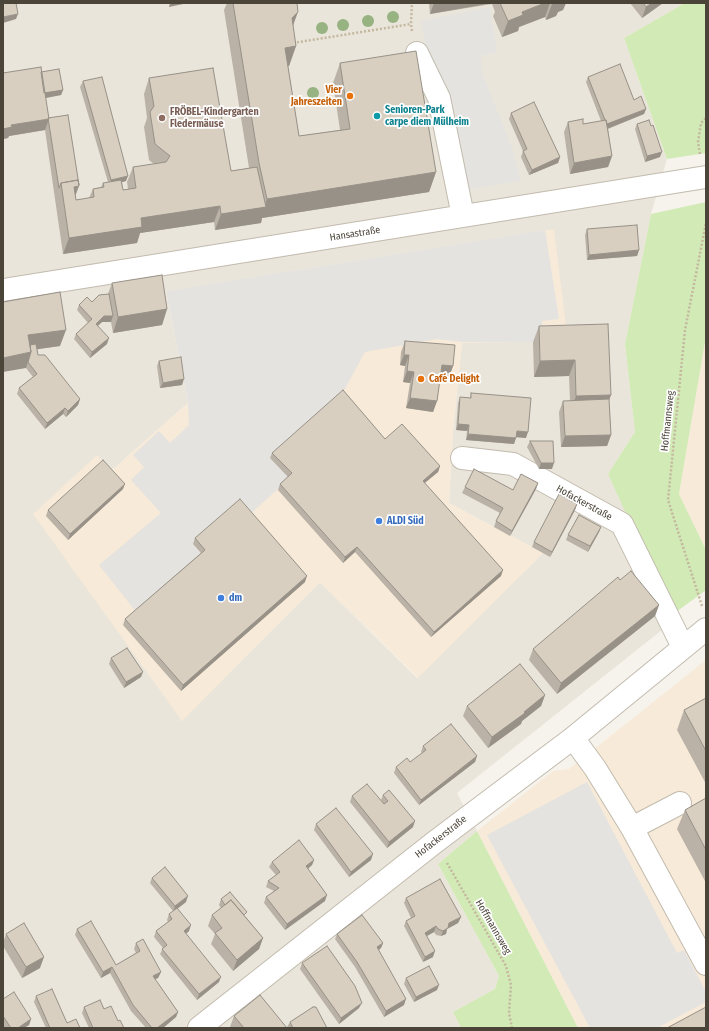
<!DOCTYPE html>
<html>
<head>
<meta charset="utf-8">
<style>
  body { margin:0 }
  #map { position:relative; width:709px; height:1031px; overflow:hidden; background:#f6f3ec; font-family:"Fira Sans Condensed",sans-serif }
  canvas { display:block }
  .frame { position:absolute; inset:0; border:4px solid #4b4439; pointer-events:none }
</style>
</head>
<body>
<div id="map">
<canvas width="709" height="1031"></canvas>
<div class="frame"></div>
</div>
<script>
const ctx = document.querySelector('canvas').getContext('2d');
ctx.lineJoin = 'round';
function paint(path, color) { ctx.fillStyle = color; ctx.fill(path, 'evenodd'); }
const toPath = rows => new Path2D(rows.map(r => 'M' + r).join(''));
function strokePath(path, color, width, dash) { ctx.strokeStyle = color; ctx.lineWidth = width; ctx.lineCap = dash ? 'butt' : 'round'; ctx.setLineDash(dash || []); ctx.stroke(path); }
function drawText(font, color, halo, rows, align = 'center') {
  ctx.font = font + ' "Fira Sans Condensed",sans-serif'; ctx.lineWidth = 3.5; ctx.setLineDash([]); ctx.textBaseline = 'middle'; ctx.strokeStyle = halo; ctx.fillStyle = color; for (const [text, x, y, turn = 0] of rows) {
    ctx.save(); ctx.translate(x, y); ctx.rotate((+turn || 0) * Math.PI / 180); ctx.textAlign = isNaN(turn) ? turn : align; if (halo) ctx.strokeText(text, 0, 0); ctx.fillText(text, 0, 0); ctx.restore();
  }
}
const residential = toPath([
  [3,3,685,3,624,38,667,159,651,214,625,344,635,432,608,474,677,618,457,793,477,831,438,864,499,976,495,989,453,1012,461,1028,3,1028],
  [166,291,533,342,462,342,453,431,449,503,543,553,417,678,320,582,181,721,97,455,111,471,188,403]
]);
const commercial = toPath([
  [545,230,554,230,568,341,462,343,453,431,449,503,543,553,418,678,320,582,182,721,33,514,97,455,111,471,188,403,166,291],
  [706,336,706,550,679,494],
  [706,660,706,1028,578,1028,477,831,553,771,569,769]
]);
const green = toPath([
  [685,3,706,3,706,153,667,159,624,38],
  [706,202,706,336,679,494,706,550,706,590,672,615,608,474,635,432,625,344,651,214],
  [477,831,578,1028,461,1028,453,1012,495,989,499,976,438,864]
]);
const parking = toPath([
  [490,7,497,52,481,56,482,73,513,150,521,181,453,192,421,21],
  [545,230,559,319,542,321,544,338,533,342,462,342,437,339,365,352,341,396,271,458,290,478,248,516,193,544,203,555,137,613,99,565,161,513,131,480,144,467,133,455,159,431,170,443,189,425,188,403,166,291],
  [587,782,677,953,684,950,706,992,706,1002,657,1028,590,1028,487,835]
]);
const path = toPath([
  [412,31,411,24,412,3],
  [293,43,411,24],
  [700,154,698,142,701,123,706,118],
  [702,606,668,500,685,330,706,223],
  [447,863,506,966,511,985,509,1013,512,1028]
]);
const minor = toPath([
  [417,53,439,98,463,216],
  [3,290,706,177],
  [462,458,513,464,622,524,683,647],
  [573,738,595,768,632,828,680,803],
  [632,828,706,964],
  [199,1028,435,842,573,738,706,629]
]);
const trees = [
  [393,17],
  [368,21],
  [343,25],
  [322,28],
  [313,93]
];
const wall = toPath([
  [227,3,297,3,293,26,296,46,289,66,288,66,299,136,340,130,333,83,340,63,436,172,429,192,262,218,261,223,215,230,214,222,140,233,137,243,63,254,45,130,9,136,8,138,3,139,3,71,3,73,41,72,63,90,61,95,45,98,48,118,79,185,75,195,76,200,89,198,93,189,101,187,103,183,108,182,80,87,83,81,126,181,122,182,123,190,128,189,127,182,133,167,154,164,149,160,144,127,147,118,144,94,149,78,231,171,249,168,224,10],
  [429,3,566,3,563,10,558,12,556,16,546,20,545,17,519,27,518,31,502,37,493,16,495,12,492,4,430,14],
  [630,3,663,3,642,18],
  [588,77,634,100,646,109,644,114,608,129,612,156,608,167,570,174,564,132,568,122,583,124,601,121,586,82],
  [511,113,560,157,558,163,529,175,521,157,523,151,509,119],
  [637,124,651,126,660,157,645,162,635,129],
  [587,229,639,250,637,256,587,260,585,235],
  [112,283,167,309,162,325,113,333,111,322,102,322,98,326,107,344,90,358,74,339,76,334,88,323,77,310,79,305,92,302,108,294],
  [3,302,60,346,37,349,38,355,80,399,78,405,66,417,63,414,45,429,17,394,19,388,33,377,26,368],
  [539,326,611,395,609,399,611,435,607,446,561,447,559,412,563,401,570,401,569,376,534,377,533,342],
  [405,341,453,366,449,377,440,376,437,401,433,412,406,408,410,383,403,382,405,366,400,365,401,352],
  [159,361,182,385,160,388,157,366],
  [471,393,526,438,516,437,514,444,466,440,467,431,456,430,458,403,460,397,470,398],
  [385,439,440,466,438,472,424,483,501,576,431,637,355,552,343,563,278,490,280,484,288,477,270,458,272,453],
  [530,441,552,469,539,469,527,447],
  [538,483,536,489,510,536,494,527,496,521,500,513,462,493,465,487,513,490],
  [123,489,68,540,46,516,48,510],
  [577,504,575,510,550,557,532,547,534,542],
  [601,527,599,532,588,552,566,540,568,535],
  [195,538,305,582,181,691,123,625,125,619,201,553,193,544],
  [620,580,659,605,655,616,557,694,529,660,533,649],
  [111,658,141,677,124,688,109,664],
  [545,695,541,706,522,721,521,724,488,748,463,716,467,706],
  [706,698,706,784,677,730,684,710],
  [423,746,477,756,475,762,419,805,394,773,396,767,410,762,422,753,421,752],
  [383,795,413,827,387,848,350,802,352,796,384,804,381,800],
  [706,798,706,883,677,829,685,810],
  [316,824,371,860,349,877,314,830],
  [314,860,312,865,308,869,325,901,285,930,264,903,266,897,274,891,266,887,268,881,276,875,269,867,272,862],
  [152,878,186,902,177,909,189,931,186,934,219,982,197,1000,160,954,163,948,154,937,156,931,168,922,167,920,169,914,173,911,150,883],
  [406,898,461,917,458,923,447,929,446,934,441,936,436,935,434,932,427,936,433,957,423,962,404,926,406,921,411,918,404,903],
  [221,899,246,917,263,938,259,949,233,971,211,944,215,934,208,926,212,915,221,908,219,905],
  [77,929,116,965,136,953,134,949,136,943,161,972,158,978,155,979,178,1012,176,1017,163,1028,146,1028,131,1011,110,973,101,978,75,935],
  [6,934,40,968,22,978,3,946,3,943],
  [337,934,383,943,381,948,379,950,404,1005,384,1017,355,967,335,939],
  [302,963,359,1008,339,1024,300,969],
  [406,978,437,990,414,1002,404,984],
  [36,996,67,1023,80,1028,46,1028,34,1002],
  [3,999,31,1019,29,1025,24,1028,5,1028,3,1025],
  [84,1007,104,1009,118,1021,124,1028,89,1028,82,1013],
  [234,1016,287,1028,231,1028,230,1027],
  [290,1022,327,1028,288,1028,287,1027]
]);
const shadedWall = toPath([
  [170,3,188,3,169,7],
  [434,3,492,3,430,14],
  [545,3,550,3,545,17,519,27,518,31,502,37,508,21,522,12],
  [554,3,566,3,563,10,558,12,556,16,546,20,552,4],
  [652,3,663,3,642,18,646,7],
  [298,12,291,31,292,18],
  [18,14,16,19,3,23,3,17],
  [296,46,289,66,278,68,285,48],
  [63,90,61,95,40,99,42,93],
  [646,109,644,114,604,130,606,124],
  [49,119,45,130,9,136,8,138,3,139,3,129,11,125],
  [662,152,660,157,645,162,647,156],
  [612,156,608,167,570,174,574,163],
  [560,157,558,163,529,175,532,170],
  [436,172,429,192,262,218,261,223,215,230,221,214,264,207,267,199],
  [128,176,126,181,109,186,111,180],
  [79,185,79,186,73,202,61,187],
  [220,206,214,222,140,233,137,243,63,254,69,238,141,218],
  [639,250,637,256,587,260,589,255],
  [167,309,162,325,113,333,118,317],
  [104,316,113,316,111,322,102,322,94,329,96,324],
  [66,330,60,346,25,351,28,335],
  [109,338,107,344,90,358,92,352],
  [31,352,26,368,3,372,3,358],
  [404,355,409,355,405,366,400,365],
  [575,360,569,376,534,377,540,361],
  [442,365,453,366,449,377,438,376],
  [407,371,414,372,410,383,403,382],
  [184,379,182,385,160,388,163,383],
  [611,395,605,410,570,412,576,396],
  [410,398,437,401,433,412,406,408],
  [80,399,78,405,66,417,68,411],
  [65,408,63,414,45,429,47,423],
  [458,424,469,425,467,431,456,430],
  [517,431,528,432,526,438,515,437],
  [468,434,516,438,514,444,466,440],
  [611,435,607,446,561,447,565,436],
  [541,463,554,463,552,469,539,469],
  [440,466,438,472,420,487,423,481],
  [538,483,536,489,510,536,512,531],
  [125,484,123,489,68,540,70,534],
  [577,504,575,510,550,557,552,552],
  [601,527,599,532,588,552,590,546],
  [357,547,355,552,343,563,345,557],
  [503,570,501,576,431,637,434,632],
  [307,576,305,582,181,691,183,685],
  [659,605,655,616,557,694,561,683],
  [143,672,141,677,124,688,126,682],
  [545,695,541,706,522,721,521,724,488,748,492,737],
  [477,756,475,762,419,805,421,800],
  [415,821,413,827,387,848,389,842],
  [373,854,371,860,349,877,351,872],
  [314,860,312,865,304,872,306,866],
  [327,895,325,901,285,930,287,924],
  [188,896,186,902,173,912,175,906],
  [461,917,458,923,447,929,446,934,441,936,443,931,449,923],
  [191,925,189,931,182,937,184,931],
  [436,926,434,932,423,938,425,933],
  [263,938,259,949,233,971,237,960],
  [383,943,381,948,375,953,377,947],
  [435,951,433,957,423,962,425,957],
  [44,957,40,968,22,978,26,967],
  [112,967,110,973,101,978,103,972],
  [161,972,158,978,151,981,153,976],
  [221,977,219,982,197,1000,199,994],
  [439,985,437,990,414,1002,416,997],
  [406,999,404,1005,384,1017,386,1011],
  [362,1003,359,1008,339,1024,341,1018],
  [178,1012,176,1017,163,1028,157,1028],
  [31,1019,29,1025,24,1028,18,1028]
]);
const building = toPath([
  [3,3,16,3,18,14,3,17,3,3],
  [233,3,297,3,298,12,292,18,296,46,285,48,299,136,350,129,340,63,416,51,436,172,267,199,259,163,233,3],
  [500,3,545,3,522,12,523,15,508,21,500,3],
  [643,3,652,3,646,7,643,3],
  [620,64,634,100,641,96,646,109,607,124,606,120,605,120,588,77,620,64],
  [41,67,49,119,11,125,12,127,3,129,3,71,3,73,41,67],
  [213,68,231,171,257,167,266,207,221,214,220,206,141,218,142,227,69,238,61,183,78,180,79,186,74,187,76,200,94,197,93,189,104,187,103,183,121,180,123,190,136,188,133,167,166,162,170,156,155,144,150,112,154,106,149,78,213,68],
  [59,69,63,90,44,93,41,72,59,69],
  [102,77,128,176,111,180,83,81,102,77],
  [534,102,560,157,532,170,523,151,527,149,511,113,534,102],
  [68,115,79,185,78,180,61,183,59,188,48,118,68,115],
  [583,119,583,124,606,120,612,156,574,163,568,122,583,119],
  [649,120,651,126,653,125,662,152,647,156,637,124,649,120],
  [637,225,639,250,589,255,587,229,637,225],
  [162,275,167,309,118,317,112,283,162,275],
  [60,292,66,330,28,335,31,352,3,358,3,302,60,292],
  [109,294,113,316,104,316,96,324,109,338,92,352,76,334,92,319,79,305,87,297,92,302,99,295,109,294],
  [608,324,611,395,576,396,575,360,540,361,539,326,608,324],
  [405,341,455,345,453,366,442,365,437,401,410,398,414,372,407,371,409,355,404,355,405,341],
  [36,344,38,355,45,355,80,399,68,411,65,408,47,423,19,388,37,374,28,362,31,352,30,345,36,344],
  [181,357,184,379,163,383,159,361,181,357],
  [343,390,385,439,402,424,440,466,423,481,503,570,434,632,357,547,345,557,280,484,292,473,272,453,343,390],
  [471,393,531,398,528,432,517,431,516,438,468,434,469,425,458,424,460,397,471,398,471,393],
  [609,399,611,435,565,436,563,401,609,399],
  [530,441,553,441,554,463,541,463,530,441],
  [103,460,125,484,70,534,48,510,103,460],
  [474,469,513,490,521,474,538,483,512,531,496,521,503,508,465,487,474,469],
  [559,494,577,504,552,552,534,542,559,494],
  [240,499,307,576,183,685,125,619,205,550,195,538,240,499],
  [579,515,601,527,590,546,568,535,579,515],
  [631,571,659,605,561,683,533,649,618,577,620,580,631,571],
  [127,648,143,672,126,682,111,658,127,648],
  [520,664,545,695,524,712,525,713,492,737,467,706,520,664],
  [706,698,706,751,684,710,706,698],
  [451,724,477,756,421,800,396,767,407,758,410,762,426,750,423,746,451,724],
  [367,784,384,804,388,801,383,795,389,790,415,821,389,842,352,796,367,784],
  [706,798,706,850,685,810,706,798],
  [336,808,373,854,351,872,316,824,336,808],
  [299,840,314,860,306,866,327,895,287,924,266,897,279,888,268,881,280,872,272,862,299,840],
  [165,867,188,896,175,906,152,878,165,867],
  [440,879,461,917,449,923,448,928,443,931,438,929,436,926,425,933,435,951,425,957,406,921,415,916,406,898,440,879],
  [230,892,247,912,244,915,231,900,225,905,221,899,230,892],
  [231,900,263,938,237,960,215,933,222,928,212,915,231,900],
  [177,908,191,925,184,931,221,977,199,994,162,949,167,945,156,931,172,919,169,914,177,908],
  [362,915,383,943,377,947,406,999,386,1011,357,962,337,934,362,915],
  [91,921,116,965,140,951,136,943,143,939,161,972,153,976,178,1012,157,1028,152,1028,133,1005,112,967,103,972,77,929,91,921],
  [24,923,44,957,26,967,6,934,24,923],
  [327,946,355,986,362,1003,341,1018,302,963,327,946],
  [429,966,439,985,416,997,406,978,429,966],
  [52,989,67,1023,76,1019,80,1028,50,1028,36,996,52,989],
  [14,992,31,1019,18,1028,11,1028,3,1016,3,999,14,992],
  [260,995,287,1028,244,1028,234,1016,260,995],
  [100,1000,104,1009,111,1006,118,1021,120,1020,124,1028,93,1028,84,1007,100,1000],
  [313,1007,316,1007,327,1028,293,1028,290,1022,313,1007],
  [706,1007,706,1028,667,1028,706,1007]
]);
const markers = [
  [350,96,4,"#e8710a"],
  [377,116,4,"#0f9aa8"],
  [162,118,4,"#8d6e63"],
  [421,379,4,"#e8710a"],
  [379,521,4,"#3f7fe0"],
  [221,598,4,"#3f7fe0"]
];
const foodNames = [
  ["Vier",342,90],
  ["Jahreszeiten",342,102],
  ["Café Delight",429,379,"left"]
];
const cultureNames = [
  ["Senioren-Park",385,110],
  ["carpe diem Mülheim",385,122]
];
const educationNames = [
  ["FRÖBEL-Kindergarten",170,112],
  ["Fledermäuse",170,124]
];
const streetNames = [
  ["Hansastraße",355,234,-9],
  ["Hoffmannsweg",668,421,-84],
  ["Hofackerstraße",584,503,29],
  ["Hofackerstraße",441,837,-38],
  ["Hoffmannsweg",493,927,60]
];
const shopNames = [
  ["ALDI Süd",387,521],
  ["dm",229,598]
];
paint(residential, '#eae5da');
paint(commercial, '#f7ead8');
paint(green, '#d2eab5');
paint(parking, '#e5e3e0');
strokePath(minor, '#c2bbae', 24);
strokePath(path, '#c4b79f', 2.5, [2, 2]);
strokePath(minor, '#fff', 22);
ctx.fillStyle = '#97b381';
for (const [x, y] of trees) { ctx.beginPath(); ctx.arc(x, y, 6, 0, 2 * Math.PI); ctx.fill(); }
paint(wall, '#bab2a6');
paint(shadedWall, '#979187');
paint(building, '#d8cfc1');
strokePath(building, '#979187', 1);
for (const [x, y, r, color] of markers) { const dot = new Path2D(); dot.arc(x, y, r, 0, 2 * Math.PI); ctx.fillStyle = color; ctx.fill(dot); strokePath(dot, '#fff', 1.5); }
drawText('bold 10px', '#c56008', '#fff', foodNames, 'right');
drawText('bold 10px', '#0d838f', '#fff', cultureNames, 'left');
drawText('bold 10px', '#785e54', '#fff', educationNames, 'left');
drawText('10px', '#4b4439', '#fff', streetNames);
drawText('bold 10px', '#366cbe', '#fff', shopNames, 'left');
</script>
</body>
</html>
